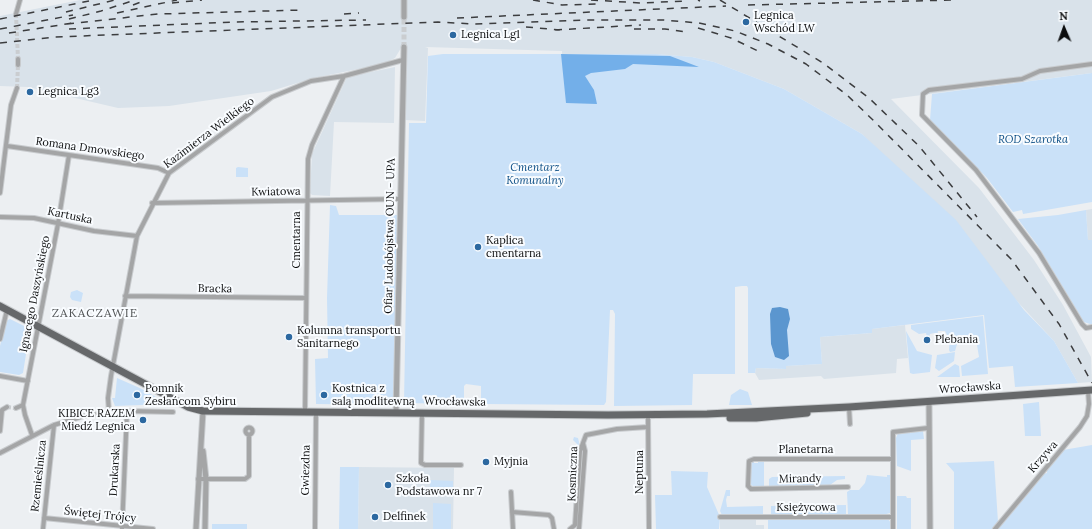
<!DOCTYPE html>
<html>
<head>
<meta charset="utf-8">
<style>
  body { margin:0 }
  #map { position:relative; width:1092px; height:529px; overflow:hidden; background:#eceff2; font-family:Lora,serif }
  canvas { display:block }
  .north { position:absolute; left:1044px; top:8px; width:40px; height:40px; -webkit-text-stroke:3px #f9fcff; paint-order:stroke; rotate:358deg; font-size:11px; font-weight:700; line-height:16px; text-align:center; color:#0c0d0e }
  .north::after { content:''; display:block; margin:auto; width:14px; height:18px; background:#0c0d0e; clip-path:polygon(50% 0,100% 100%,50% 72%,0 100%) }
</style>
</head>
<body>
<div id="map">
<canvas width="1092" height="529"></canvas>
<div class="north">N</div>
</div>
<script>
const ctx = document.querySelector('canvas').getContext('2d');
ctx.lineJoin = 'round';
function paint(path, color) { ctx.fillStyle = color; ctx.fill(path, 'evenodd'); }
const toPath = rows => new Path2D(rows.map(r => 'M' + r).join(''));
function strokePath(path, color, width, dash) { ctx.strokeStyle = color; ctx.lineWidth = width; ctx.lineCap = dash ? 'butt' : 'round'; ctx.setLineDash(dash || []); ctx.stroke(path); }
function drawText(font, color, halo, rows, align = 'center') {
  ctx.font = font + ' Lora,serif'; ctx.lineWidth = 4; ctx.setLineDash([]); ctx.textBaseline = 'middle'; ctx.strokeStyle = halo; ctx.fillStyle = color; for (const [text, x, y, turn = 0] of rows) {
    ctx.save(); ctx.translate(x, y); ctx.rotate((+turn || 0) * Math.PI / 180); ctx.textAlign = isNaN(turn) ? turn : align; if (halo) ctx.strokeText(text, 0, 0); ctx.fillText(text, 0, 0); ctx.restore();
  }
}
const built = toPath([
  [80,0,1092,0,1092,73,891,99,979,188,1034,260,1063,305,1091,357,1092,382,1078,383,1054,341,862,134,784,89,714,62,692,57,656,54,562,54,562,51,425,47,428,48,425,121,405,120,407,46,401,48,395,58,383,64,314,78,271,91,169,106,118,108,28,87,0,86,0,16],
  [395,67,394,123,334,122,330,196,312,195,310,193,312,154,347,77],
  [1092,209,1092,240,1088,240,1086,210],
  [905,325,908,358,897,359,896,373,824,379,821,376,759,380,755,373,756,368,786,369,786,366,822,364,820,337,872,333,872,329],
  [359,467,454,468,453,529,358,529],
  [720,519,756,519,756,525,764,525,764,529,720,529]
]);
const green = toPath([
  [443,54,656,54,692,57,714,62,784,89,862,134,956,220,1024,310,1054,341,1078,383,1015,387,1013,366,989,368,984,315,872,329,872,333,820,337,822,364,786,366,786,369,756,368,755,373,748,373,748,288,747,286,742,286,735,287,735,374,693,374,692,405,614,406,615,314,613,310,610,310,606,402,604,405,484,404,484,399,481,399,481,386,466,384,464,386,464,399,460,399,460,404,404,403,409,123,426,123,428,56],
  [1092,73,1092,202,1023,214,1022,210,1013,212,987,178,930,120,932,94],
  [238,167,248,168,248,177,236,177,236,168],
  [330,205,336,206,339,215,397,215,394,400,391,400,390,405,316,404,315,359,328,358,327,298],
  [1086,210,1088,240,1092,240,1092,324,1090,324,1084,322,1038,246,1018,219,1058,215],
  [77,290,83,293,81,302,72,300,70,297,71,292],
  [983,316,988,374,962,376,961,366,979,357,976,339,958,341,955,351,950,352,949,350,950,336,947,335,945,331,938,331,937,337,934,333,930,334,929,337,927,337,926,333,919,334,911,329,911,325],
  [10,319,30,329,23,373,19,375,0,372,0,346,6,321],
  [906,331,917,351,932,355,930,372,913,374,910,373],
  [955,352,954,361,939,371,935,368,937,355],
  [955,364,959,366,960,377,937,377],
  [117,378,142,389,168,404,115,406,112,398,115,398],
  [740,389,748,392,752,405,729,405,731,395],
  [1039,402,1041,436,1025,436,1023,404],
  [923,431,924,439,911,440,911,471,897,466,896,438,898,433],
  [574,437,578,438,579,442,573,510,577,444,573,440],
  [1092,445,1092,529,996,529,1043,474,1047,473,1047,469,1063,450],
  [754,461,754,463,758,463,758,462,764,462,764,486,754,487,750,484,751,462],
  [994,461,998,522,992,529,954,529,954,472,946,463],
  [340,467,359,467,358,529,339,529],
  [671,471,708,472,707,487,720,517,719,529,656,529,655,495,672,495],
  [867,475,887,477,887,475,892,475,891,507,890,513,883,515,848,514,847,492,850,490,859,490,865,483],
  [845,476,845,479,837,480,830,485,769,486,769,479,772,477],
  [430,480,453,481,453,494,430,494],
  [726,490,730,490,730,496,727,496,726,500,727,507,763,506,763,514,722,515,720,511],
  [897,496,906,496,907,498,911,498,911,529,897,529],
  [433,503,451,504,451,529,433,529],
  [846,505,846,516,771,515,771,506],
  [768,519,888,519,891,523,891,529,768,529],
  [212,524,247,524,247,529,212,529]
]);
const forest = toPath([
  [561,54,670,56,699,67,633,64,625,69,591,73,585,76,594,90,597,104,566,103]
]);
const water = toPath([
  [780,307,788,309,790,319,787,330,789,356,784,360,775,357,771,344,770,314,772,308]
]);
const minorTunnel = toPath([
  [16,14,18,59],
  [17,88,18,65],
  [7,407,16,408]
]);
const tertiaryTunnel = toPath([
  [404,47,404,17]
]);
const minor = toPath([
  [16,14,20,0],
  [18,59,18,65],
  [1092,64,1040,71,1022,79,929,90,923,94,922,115,976,170,1039,253,1082,324,1086,328,1092,327],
  [7,146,158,168,169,173],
  [0,193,11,105,17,88],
  [152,203,400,199],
  [0,217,34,218,94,231,137,236],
  [125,296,306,298],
  [0,339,7,310],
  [0,376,28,381],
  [849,407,850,424],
  [16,408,23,405],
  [109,412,108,398,111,376,137,236,169,173,272,97,311,81,344,76,403,60],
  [305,412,308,159,312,145,344,76],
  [422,413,421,463,425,465,461,465],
  [648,415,649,529],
  '245.5 431a3.5 3.5 0 1 1 7 0a3.5 3.5 0 1 1-7 0Z',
  [0,431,2,410,7,407],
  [32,435,25,415,23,405,58,224,69,155],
  [0,453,54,425,84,416,127,411,173,412],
  [198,479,245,479,249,476,249,435],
  [848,487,751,489,748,486,749,461,754,459,893,459],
  [511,492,513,529],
  [512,512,549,515,552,518,554,529],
  [720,517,893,517],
  [44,518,153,529],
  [43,529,54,425],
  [122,529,127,411],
  [315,529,316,412],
  [570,529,575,525,580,451,586,435,617,429,648,427],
  [579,529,585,451,583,443],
  [893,529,893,432,928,428],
  [995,529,1080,427,1087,416,1089,404,1088,390]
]);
const tertiary = toPath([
  [404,17,404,0],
  [929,402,930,529],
  [396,412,404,47],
  [203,451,206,479,205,529],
  [196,529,203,411]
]);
const primary = toPath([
  [0,306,188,407,203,411,608,415,707,414,849,407,1092,390],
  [730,418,756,418,807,413]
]);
const rail = toPath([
  [533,0,562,5,599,4],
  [591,0,642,3,685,1],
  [698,0,700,1],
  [720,0,823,63,869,98,919,146,977,217],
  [172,3,202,0],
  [133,5,146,0],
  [748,5,954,0],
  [66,12,115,0],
  [117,13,177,0],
  [344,14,359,13],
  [457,18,726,6],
  [0,19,89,1],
  [69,19,101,11,135,0],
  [67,24,158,14,303,10],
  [526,27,560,30],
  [698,28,731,38,758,51],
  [0,29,73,15],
  [69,29,235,22,366,20],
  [634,29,665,29,686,32],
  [555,30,641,25],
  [9,33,73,23],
  [0,43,55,37,438,22,473,24,584,20,663,20,699,23,735,31,768,44,806,64,847,95,874,121,1011,259,1059,324,1092,383]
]);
const markers = [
  [746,22,4,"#2c68a0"],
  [453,35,4,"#2c68a0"],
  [30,92,4,"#2c68a0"],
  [478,247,4,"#2c68a0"],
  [289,337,4,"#2c68a0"],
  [927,340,4,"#2c68a0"],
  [137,395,4,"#2c68a0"],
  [324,395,4,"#2c68a0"],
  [143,420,4,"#2c68a0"],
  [486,462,4,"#2c68a0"],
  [388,485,4,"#2c68a0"],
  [375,517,4,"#2c68a0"]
];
const poiNames = [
  ["Legnica",754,16],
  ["Wschód LW",754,29],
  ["Legnica Lg1",461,35],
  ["Legnica Lg3",38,92],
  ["Kaplica",486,241],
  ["cmentarna",486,254],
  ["Kolumna transportu",297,331],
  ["Sanitarnego",297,344],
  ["Plebania",935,340],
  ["Pomnik",145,389],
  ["Zesłańcom Sybiru",145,402],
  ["Kostnica z",332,389],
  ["salą modlitewną",332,402],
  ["KIBICE RAZEM",135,414,"right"],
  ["Miedź Legnica",135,427,"right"],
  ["Myjnia",494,462],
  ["Szkoła",396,479],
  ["Podstawowa nr 7",396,492],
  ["Delfinek",383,517]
];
const streetNames = [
  ["Kazimierza Wielkiego",209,133,-37],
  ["Romana Dmowskiego",90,149,8],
  ["Kwiatowa",276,192,-1],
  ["Kartuska",70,216,12],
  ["Ofiar Ludobójstwa OUN - UPA",390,236,-89],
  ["Cmentarna",297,240,-90],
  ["Bracka",215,289,1],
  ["Ignacego Daszyńskiego",35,294,-79],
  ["Wrocławska",970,388,-4],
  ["Wrocławska",455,402,1],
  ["Planetarna",806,450],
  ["Krzywa",1043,457,-49],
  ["Drukarska",115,470,-87],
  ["Gwiezdna",306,470,-89],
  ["Neptuna",640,472,-90],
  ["Kosmiczna",573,474,-88],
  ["Rzemieślnicza",39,476,-84],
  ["Mirandy",800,479,-1],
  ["Księżycowa",806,508],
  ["Świętej Trójcy",100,515,6]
];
const parkNames = [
  ["ROD Szarotka",1033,140],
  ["Cmentarz",535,168],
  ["Komunalny",535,181]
];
const neighbourhoodNames = [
  ["ZAKACZAWIE",95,314]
];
paint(built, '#d9e2ea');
paint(green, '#cae1f8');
paint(forest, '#73afe9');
paint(water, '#5b96cf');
strokePath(minorTunnel, '#cacdd0', 4, [4, 2]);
strokePath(tertiaryTunnel, '#cacdd0', 5, [5, 2.5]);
strokePath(minor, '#c8cbce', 6);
strokePath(tertiary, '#c8cbce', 7);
strokePath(primary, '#c8cbce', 9);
strokePath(minor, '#a4a5a6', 4);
strokePath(tertiary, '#a4a5a6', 5);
strokePath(primary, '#66686a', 7);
strokePath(rail, '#3c3d3f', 1.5, [7, 7]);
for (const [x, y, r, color] of markers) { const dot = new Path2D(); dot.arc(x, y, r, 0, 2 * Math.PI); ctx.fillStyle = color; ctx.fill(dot); strokePath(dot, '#f9fcff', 1.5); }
drawText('11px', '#0c0d0e', '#f9fcff', poiNames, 'left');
drawText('11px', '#0c0d0e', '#f9fcff', streetNames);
drawText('italic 11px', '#105187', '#f9fcff', parkNames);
ctx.letterSpacing = '1px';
drawText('12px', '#525557', '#f9fcff', neighbourhoodNames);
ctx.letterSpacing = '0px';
</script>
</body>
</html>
